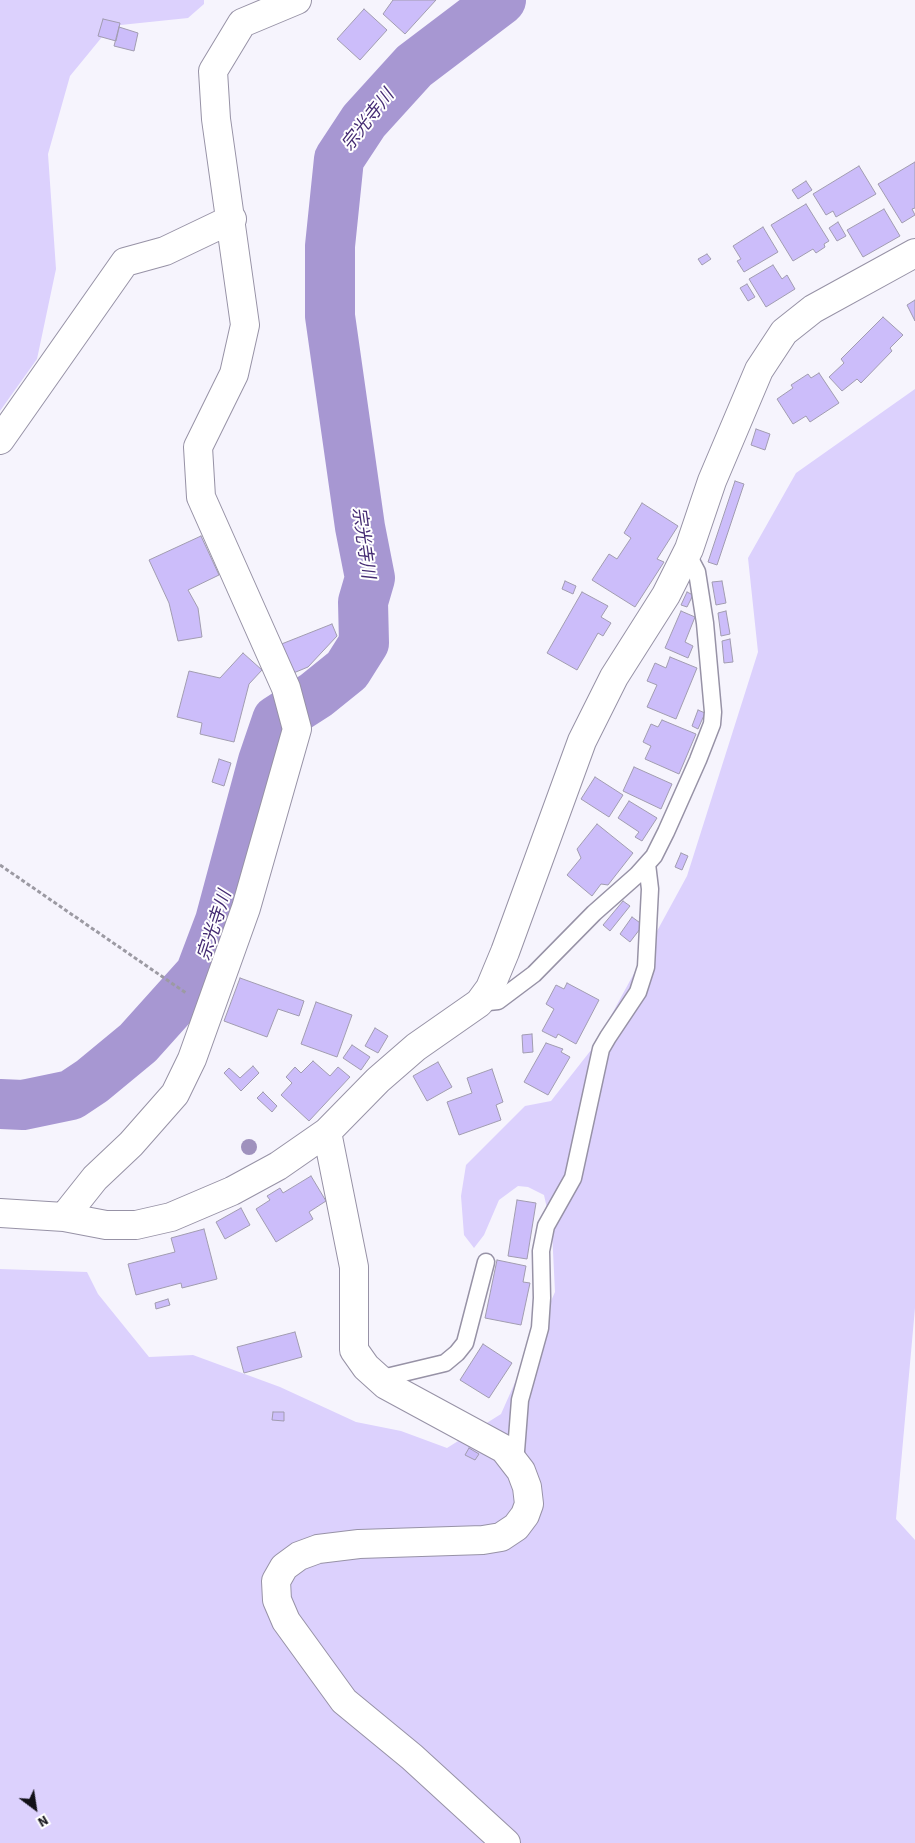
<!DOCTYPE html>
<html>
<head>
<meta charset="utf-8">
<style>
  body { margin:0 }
  #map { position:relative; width:915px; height:1843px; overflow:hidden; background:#f6f4fd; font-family:"Source Sans 3",sans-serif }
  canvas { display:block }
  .north { position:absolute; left:10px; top:1783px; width:50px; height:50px; -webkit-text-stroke:4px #fff; paint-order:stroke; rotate:149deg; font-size:14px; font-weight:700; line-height:20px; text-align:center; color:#121118 }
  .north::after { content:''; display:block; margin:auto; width:18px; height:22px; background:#121118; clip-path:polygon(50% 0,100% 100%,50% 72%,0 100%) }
</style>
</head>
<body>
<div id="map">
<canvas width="915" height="1843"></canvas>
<div class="north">N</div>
</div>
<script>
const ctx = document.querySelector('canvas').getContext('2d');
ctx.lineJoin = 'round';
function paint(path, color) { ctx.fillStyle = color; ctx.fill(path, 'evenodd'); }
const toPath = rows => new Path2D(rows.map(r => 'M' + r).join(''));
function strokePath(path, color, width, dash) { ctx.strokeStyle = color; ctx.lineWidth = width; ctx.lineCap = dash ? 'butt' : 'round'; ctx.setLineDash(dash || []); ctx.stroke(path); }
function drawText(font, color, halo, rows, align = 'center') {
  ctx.font = font + ' "Source Sans 3","Noto Sans JP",sans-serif'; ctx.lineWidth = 4; ctx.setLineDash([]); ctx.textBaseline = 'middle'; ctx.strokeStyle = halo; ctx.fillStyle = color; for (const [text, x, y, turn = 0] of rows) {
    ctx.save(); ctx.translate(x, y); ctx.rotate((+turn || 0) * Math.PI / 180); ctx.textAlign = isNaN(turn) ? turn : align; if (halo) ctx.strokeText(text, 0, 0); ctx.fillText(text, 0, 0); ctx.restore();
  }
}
const green = toPath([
  [0,0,204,0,204,4,188,18,111,26,70,76,48,154,56,269,37,359,0,411],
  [915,389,915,1308,896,1519,915,1540,915,1843,0,1843,0,1269,87,1272,98,1294,149,1357,193,1355,280,1387,356,1422,401,1431,447,1448,501,1414,555,1292,552,1231,544,1195,528,1187,518,1186,499,1200,484,1235,474,1248,464,1235,461,1196,466,1165,525,1106,551,1101,595,1045,687,876,758,652,748,558,796,473]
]);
const river = toPath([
  [0,1104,23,1105,71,1095,92,1081,138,1043,200,974,220,921,263,761,277,720,316,695,347,670,364,643,363,602,370,578,360,527,330,316,330,246,339,159,364,121,414,66,501,0]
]);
const building = toPath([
  [393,0,436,0,405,34,383,14,393,0],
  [364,9,387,30,360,60,337,39,364,9],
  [103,19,120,23,116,41,98,36,103,19],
  [119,27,138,33,134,51,114,46,119,27],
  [915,162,915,208,912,209,915,215,902,223,878,184,915,162],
  [859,166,876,194,836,217,833,211,826,215,813,194,859,166],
  [806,181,812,190,798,199,792,190,806,181],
  [806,204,829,241,824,244,825,247,816,253,813,249,793,261,771,225,806,204],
  [884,209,900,236,863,257,847,230,884,209],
  [838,222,846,236,837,241,829,228,838,222],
  [763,227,778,252,744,272,737,261,741,259,733,246,763,227],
  [707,254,711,259,702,265,698,259,707,254],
  [773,265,782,279,787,275,795,289,766,307,749,279,773,265],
  [747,284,755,297,748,301,740,288,747,284],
  [915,300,915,321,907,305,915,300],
  [883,317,903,335,890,348,892,351,861,383,857,379,842,391,829,377,844,363,841,359,883,317],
  [819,373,839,403,810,422,806,416,793,424,777,399,793,388,791,385,808,374,811,378,819,373],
  [756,429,770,434,765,450,751,445,756,429],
  [735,481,744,484,717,565,708,562,735,481],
  [642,503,678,526,657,559,664,562,635,607,592,580,609,554,617,559,631,538,624,533,642,503],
  [201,536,219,575,188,590,198,608,202,637,178,641,169,603,149,560,201,536],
  [565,581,576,586,573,594,562,589,565,581],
  [722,581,726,603,716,605,712,582,722,581],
  [582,592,608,606,601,617,611,623,603,636,598,633,577,670,547,653,582,592],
  [687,592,693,595,687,607,681,605,687,592],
  [681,611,695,617,685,642,693,646,688,658,665,648,681,611],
  [726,611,730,634,721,636,718,613,726,611],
  [332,624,337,636,308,667,291,674,279,645,332,624],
  [730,639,733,662,724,663,722,641,730,639],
  [243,653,262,670,249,684,234,742,200,734,202,723,177,717,189,671,220,678,243,653],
  [670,657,697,668,676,719,647,707,657,685,647,681,655,663,666,668,670,657],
  [698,710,705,713,698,729,692,726,698,710],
  [662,720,696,734,679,774,645,759,651,746,643,742,651,724,658,727,662,720],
  [219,759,231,763,224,786,212,782,219,759],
  [634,767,672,784,661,809,623,791,634,767],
  [595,777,623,795,609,817,581,799,595,777],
  [629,801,657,818,642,841,635,837,639,832,618,818,629,801],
  [597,824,633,853,608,885,601,884,592,896,567,875,581,858,577,849,597,824],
  [681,853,688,856,682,870,675,867,681,853],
  [623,901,630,906,610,931,603,925,623,901],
  [632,917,643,925,630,942,620,934,632,917],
  [240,978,304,1001,299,1016,278,1009,267,1037,224,1021,240,978],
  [567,983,599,1000,576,1044,558,1034,556,1038,542,1031,554,1009,546,1004,556,985,564,989,567,983],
  [316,1002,352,1015,337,1057,301,1044,316,1002],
  [375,1028,388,1036,378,1053,365,1046,375,1028],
  [532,1034,533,1052,523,1053,522,1035,532,1034],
  [546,1043,563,1049,561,1052,570,1057,548,1095,524,1082,546,1043],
  [352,1045,370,1057,361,1070,343,1058,352,1045],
  [313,1061,330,1076,338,1067,350,1077,309,1121,281,1095,292,1083,286,1077,295,1067,301,1073,313,1061],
  [438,1062,452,1087,427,1101,413,1076,438,1062],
  [253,1066,259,1073,241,1091,224,1073,229,1068,240,1078,253,1066],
  [492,1069,503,1102,496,1105,501,1120,459,1135,447,1102,472,1093,467,1078,492,1069],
  [263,1092,277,1106,272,1112,257,1098,263,1092],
  [311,1176,326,1201,309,1212,313,1219,276,1242,256,1209,270,1200,267,1196,280,1188,283,1193,311,1176],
  [517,1200,536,1203,527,1259,508,1256,517,1200],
  [241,1208,250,1225,225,1239,216,1222,241,1208],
  [204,1229,217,1279,182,1288,181,1283,136,1295,128,1264,175,1252,171,1238,204,1229],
  [497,1260,526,1266,523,1282,530,1283,521,1325,485,1318,497,1260],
  [168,1299,170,1305,156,1309,155,1303,168,1299],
  [295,1332,302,1357,244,1373,237,1347,295,1332],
  [483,1344,512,1363,489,1398,460,1380,483,1344],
  [273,1412,284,1412,284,1421,272,1420,273,1412],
  [469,1448,479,1454,475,1460,465,1455,469,1448]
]);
const path = toPath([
  [0,865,186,993]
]);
const lane = toPath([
  [479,1003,498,1001,534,974,594,913,637,875,654,856,666,832,698,760,712,724,713,712,705,623,697,572,687,553],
  [378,1379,445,1363,457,1353,465,1343,486,1262],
  [513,1461,516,1451,520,1400,540,1328,542,1298,541,1251,546,1226,573,1178,601,1049,608,1037,638,992,646,967,650,889,647,864]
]);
const street = toPath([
  [0,440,125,262,165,251,232,219],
  [327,1132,354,1267,354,1350,366,1367,386,1385,504,1449,521,1471,527,1487,529,1504,525,1515,516,1527,501,1537,483,1540,359,1544,318,1549,299,1556,284,1567,276,1581,277,1600,286,1621,344,1701,412,1757,506,1843],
  [0,1213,64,1217,106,1225,136,1225,171,1217,232,1191,278,1166,327,1132,378,1080,416,1047,479,1003,490,988,505,952,582,741,614,677,666,595,689,549,712,481,759,370,784,332,813,309,915,253],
  [64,1217,95,1178,131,1144,175,1094,192,1059,246,908,297,729,286,688,201,497,198,447,234,374,245,325,216,119,213,71,242,23,297,0]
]);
const trees = [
  [249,1147]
];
const waterNames = [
  ["宗光寺川",369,121,-52],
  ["宗光寺川",362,543,82],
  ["宗光寺川",216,926,-72]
];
paint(green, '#dcd1fd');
strokePath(river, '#a797d2', 50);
paint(building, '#ccbdfa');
strokePath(building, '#a19cb0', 1);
strokePath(lane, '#9792a6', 19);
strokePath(street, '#9792a6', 30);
strokePath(path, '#9c9aa3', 3, [4, 2.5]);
strokePath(lane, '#fff', 16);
strokePath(street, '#fff', 28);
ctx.fillStyle = '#9f91bd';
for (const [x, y] of trees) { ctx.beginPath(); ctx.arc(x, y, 8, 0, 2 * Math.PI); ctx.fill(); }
drawText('italic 18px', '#452c73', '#fff', waterNames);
</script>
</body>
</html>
